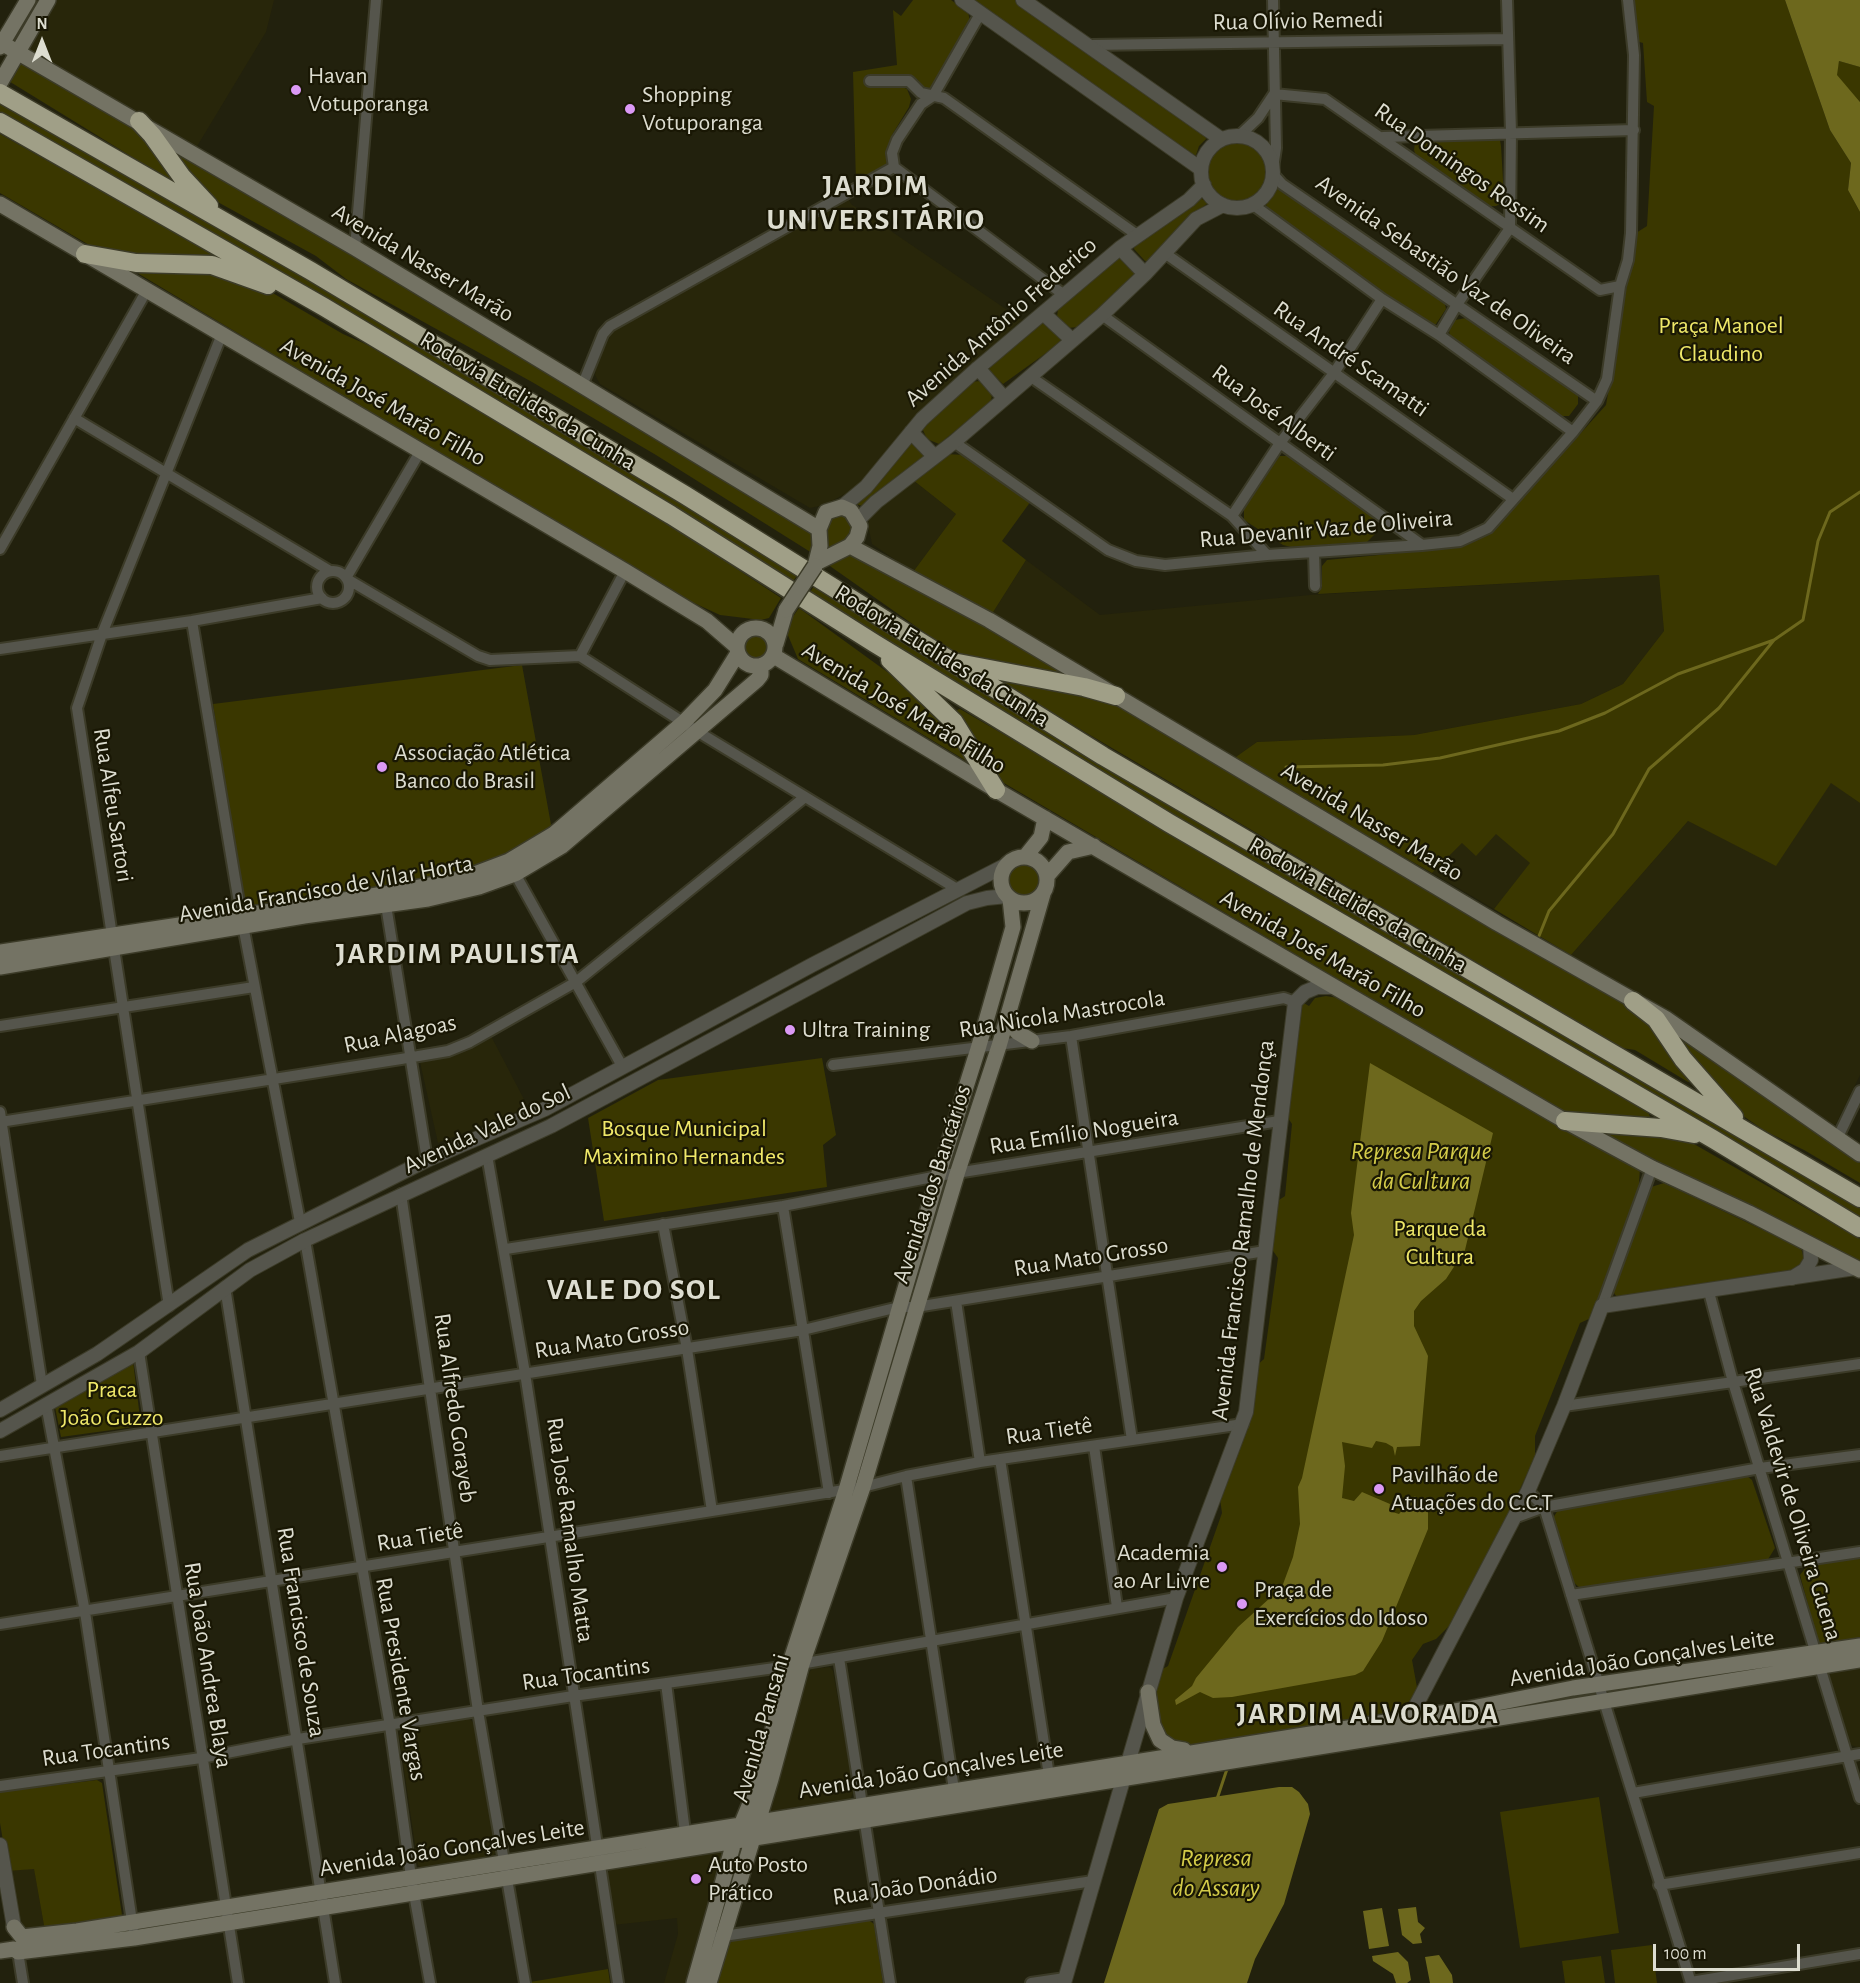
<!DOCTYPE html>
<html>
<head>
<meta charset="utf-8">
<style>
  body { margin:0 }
  #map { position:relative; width:1860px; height:1983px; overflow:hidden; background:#22210d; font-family:"Alegreya Sans",sans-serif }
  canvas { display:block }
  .north { position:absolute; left:12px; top:12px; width:60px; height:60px; -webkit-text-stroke:4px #191704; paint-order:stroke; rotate:0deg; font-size:16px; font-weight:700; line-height:24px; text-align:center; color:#ddddd0 }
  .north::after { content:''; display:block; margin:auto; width:21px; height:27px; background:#ddddd0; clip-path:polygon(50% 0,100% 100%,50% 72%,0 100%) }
  .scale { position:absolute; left:1653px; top:1944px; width:147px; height:27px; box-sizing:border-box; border:3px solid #ddddd0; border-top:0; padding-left:8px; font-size:18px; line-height:21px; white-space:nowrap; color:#ddddd0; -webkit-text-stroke:4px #191704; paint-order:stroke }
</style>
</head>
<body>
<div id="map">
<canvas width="1860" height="1983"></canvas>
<div class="north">N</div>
<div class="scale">100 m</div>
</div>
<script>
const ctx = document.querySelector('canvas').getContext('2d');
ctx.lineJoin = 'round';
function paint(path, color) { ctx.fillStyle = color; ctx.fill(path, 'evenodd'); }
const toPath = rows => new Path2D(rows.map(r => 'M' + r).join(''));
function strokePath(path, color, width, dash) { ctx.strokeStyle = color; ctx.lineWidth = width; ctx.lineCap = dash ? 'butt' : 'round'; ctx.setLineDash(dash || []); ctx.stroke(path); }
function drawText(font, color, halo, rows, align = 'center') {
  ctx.font = font + ' "Alegreya Sans",sans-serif'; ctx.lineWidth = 4.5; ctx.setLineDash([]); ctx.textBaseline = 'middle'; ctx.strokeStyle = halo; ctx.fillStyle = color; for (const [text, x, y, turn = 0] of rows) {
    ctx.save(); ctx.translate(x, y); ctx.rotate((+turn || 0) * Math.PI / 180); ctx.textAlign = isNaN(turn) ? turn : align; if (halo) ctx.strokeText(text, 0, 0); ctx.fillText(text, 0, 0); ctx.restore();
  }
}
const built = toPath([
  [54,0,274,0,266,32,196,148,29,52,28,43],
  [847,196,851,204,1022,320,915,416,907,430,856,488,824,505,810,508,600,384,595,375,597,362,614,329],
  [913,480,956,514,913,572,872,544,868,525,871,514],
  [1026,560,1100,615,1310,595,1659,575,1664,631,1623,684,1581,704,1414,735,1257,742,1233,759,990,617],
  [1831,782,1860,803,1860,1075,1836,1124,1828,1127,1696,1030,1571,955,1688,821,1776,865],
  [1496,833,1531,863,1494,909,1432,873,1462,843],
  [491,1036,528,1107,438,1143,420,1062,456,1055],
  [1860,1665,1860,1748,1848,1744,1829,1676,1834,1669],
  [830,1667,833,1671,854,1791,850,1800,771,1811,769,1808,806,1676,812,1669],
  [467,1717,474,1723,498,1849,492,1858,425,1871,418,1865,399,1736,404,1729],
  [723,1847,726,1853,688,1983,664,1983,678,1934,677,1918,613,1925,607,1874,613,1865],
  [34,1868,45,1931,22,1933,8,1871]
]);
const green = toPath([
  [913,0,951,0,968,12,970,21,933,89,923,89,918,80,910,76,871,74,867,76,866,82,898,85,907,89,911,99,909,107,892,135,890,158,886,167,856,183,853,72,897,65,893,10,901,16],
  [970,0,1017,0,1205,134,1206,139,1199,146,1196,155,1189,154],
  [1633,0,1785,0,1830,130,1851,163,1848,190,1860,212,1860,803,1831,783,1776,866,1688,821,1571,955,1494,909,1530,863,1496,834,1476,856,1462,843,1432,873,1233,759,1257,742,1414,735,1581,704,1623,684,1664,631,1659,575,1318,594,1322,587,1322,566,1327,560,1462,547,1491,533,1606,405,1636,233,1647,226,1654,106,1647,102,1643,43,1636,41],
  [1839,61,1860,67,1860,102,1836,75],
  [23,64,102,107,137,131,175,180,168,179,7,80,16,65],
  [0,101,222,225,799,573,791,584,0,115],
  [0,134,219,257,219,262,170,259,96,249,0,193],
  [1494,138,1500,140,1501,146,1504,196,1502,203,1496,206,1488,206,1416,156,1414,150,1415,143,1420,140],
  '1205 172a31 31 0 1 1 62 0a31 31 0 1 1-62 0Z',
  [168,148,213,169,817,536,812,553,656,455,532,382,346,279,316,256,214,200],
  [1277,189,1282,189,1445,304,1446,309,1436,324,1428,324,1267,211,1266,203],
  [1199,197,1208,203,1195,213,1153,261,1145,261,1134,249,1135,243],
  [1116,257,1123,257,1134,269,1134,278,1078,327,1068,328,1057,316,1059,303],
  [139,269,213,269,271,292,343,334,370,346,666,522,781,598,769,618,761,620,720,615,668,591,139,274],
  [1466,318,1578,394,1578,404,1569,416,1560,416,1450,338,1449,330,1455,320],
  [1040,321,1047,321,1060,337,1060,343,1003,384,989,371,990,363],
  [980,381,992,394,991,402,939,444,927,439,922,428,970,382],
  [911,442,925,456,923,459,865,507,856,504,856,501],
  [945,454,966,455,1031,501,1002,541,1026,560,990,617,913,572,956,514,913,480],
  [1279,456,1290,456,1375,517,1377,526,1375,534,1367,542,1291,547,1283,545,1244,520,1244,509],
  [833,514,851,515,854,536,821,556,826,531],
  [840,554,862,558,928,593,1060,671,1058,675,958,656,827,564],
  [816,583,1860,1204,1860,1220,1218,847,808,595],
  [799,608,937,708,978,768,798,659,787,633,789,622],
  '739 647a17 17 0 1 1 34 0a17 17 0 1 1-34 0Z',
  [522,665,552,830,506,858,462,874,245,912,213,704],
  [993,678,1094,693,1202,753,1646,1014,1693,1082,1688,1082,1635,1050,1622,1048],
  [960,709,1591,1075,1648,1112,1651,1119,1579,1117,1561,1110,992,776,954,711],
  '1004 880a20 20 0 1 1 40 0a20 20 0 1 1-40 0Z',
  [1326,996,1339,998,1640,1168,1638,1198,1591,1318,1580,1323,1535,1436,1535,1457,1505,1521,1450,1625,1436,1639,1423,1644,1412,1660,1418,1693,1405,1713,1195,1746,1179,1745,1166,1739,1154,1718,1157,1672,1168,1666,1222,1513,1220,1499,1256,1366,1264,1359,1278,1258,1271,1248,1276,1202,1285,1196,1292,1124,1286,1115,1300,1004,1302,1002,1309,1006,1315,998],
  [1683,1040,1860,1162,1860,1183,1804,1150,1765,1131,1736,1111,1682,1046],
  [822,1058,836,1135,823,1145,827,1187,604,1221,588,1118,658,1080],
  [1590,1126,1673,1132,1860,1239,1860,1266],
  [1664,1183,1801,1248,1804,1259,1798,1269,1617,1297,1610,1288,1646,1195,1651,1187],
  [133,1361,141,1426,61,1437,55,1407],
  [1747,1476,1752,1480,1775,1548,1767,1561,1580,1588,1572,1581,1553,1518,1558,1510],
  [1860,1557,1860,1641,1826,1647,1818,1642,1800,1575,1807,1566],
  [97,1780,102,1783,122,1915,120,1919,45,1931,34,1869,8,1871,0,1823,0,1792],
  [1599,1797,1619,1933,1520,1948,1500,1812],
  [867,1919,874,1924,883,1983,714,1983,726,1945,735,1940],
  [1652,1945,1657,1983,1615,1983,1611,1950],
  [1601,1956,1605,1983,1565,1983,1562,1961],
  [608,1969,610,1983,530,1983,530,1982]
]);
const water = toPath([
  [1785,0,1860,0,1860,67,1839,61,1837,75,1860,102,1860,212,1848,190,1851,163,1830,130],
  [1370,1063,1493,1133,1465,1250,1446,1279,1421,1301,1414,1311,1414,1326,1428,1356,1420,1446,1397,1447,1395,1456,1393,1447,1386,1443,1376,1441,1372,1448,1342,1442,1345,1466,1342,1498,1354,1501,1362,1492,1390,1504,1389,1511,1399,1514,1415,1496,1428,1511,1428,1529,1382,1641,1363,1671,1355,1675,1232,1697,1213,1698,1200,1692,1176,1705,1175,1700,1192,1686,1196,1678,1238,1627,1282,1587,1293,1557,1300,1524,1298,1487,1302,1478,1354,1235,1351,1213],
  [1279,1787,1292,1787,1299,1792,1308,1804,1310,1814,1284,1904,1255,1959,1247,1983,1104,1983,1159,1809,1168,1804],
  [1416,1907,1418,1922,1425,1928,1420,1934,1422,1943,1413,1944,1402,1935,1398,1909],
  [1382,1908,1389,1946,1369,1949,1363,1911],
  [1398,1952,1408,1962,1411,1980,1407,1983,1396,1983,1393,1974,1373,1961,1372,1956],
  [1439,1955,1452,1975,1453,1983,1430,1983,1425,1957]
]);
const stream = toPath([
  [1286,767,1383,765,1440,758,1559,731,1605,713,1678,674,1774,640],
  [1539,936,1549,911,1613,834,1649,769,1719,708,1774,640,1803,620,1818,541,1830,512,1860,492],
  [1217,1799,1228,1766]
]);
const minor = toPath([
  [1090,45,1507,39],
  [870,81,909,81,921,93,944,98,1137,235],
  [1274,94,1325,99,1600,290,1620,286],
  [1239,136,1258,118,1274,94],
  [1383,137,1634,130],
  [894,167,1064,295],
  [894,167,892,153,897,140,921,104,933,96,980,14],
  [1273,168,1276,148,1273,0],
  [1273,174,1282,184,1597,401],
  [1252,204,1382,299,1439,335,1573,432],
  [355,248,376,0],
  [1166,254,1513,499],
  [1102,315,1422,545],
  [1439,335,1456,306,1510,228,1511,132,1507,0],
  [1031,377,1232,516,1267,555],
  [582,386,603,334,610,326,894,167],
  [74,418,330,571],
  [954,442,1108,550,1136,561,1165,565,1267,555,1422,545,1460,541,1488,528,1573,432,1597,401,1607,379,1620,286,1628,260,1631,233,1634,55,1628,0],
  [1232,516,1280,443,1334,373,1382,299],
  [0,549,147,290],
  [1314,552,1315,586],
  '317 587a16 16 0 1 1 32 0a16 16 0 1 1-32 0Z',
  [346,578,421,450],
  [347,579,478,656,490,660,580,656,695,730,957,889],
  [192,621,241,915,300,1222],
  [0,649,192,621,322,598],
  [580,656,625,571],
  [513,870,622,1066],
  [385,899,427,1160],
  [0,1026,254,987],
  [1071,1036,1132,1440],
  [833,1065,1071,1036,1284,998,1295,1002],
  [0,1112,42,1385],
  [0,1122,401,1059,448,1051,470,1042,576,982,805,797],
  [1837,1139,1860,1091],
  [487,1155,525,1373,618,1983],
  [401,1194,478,1711,525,1983],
  [783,1206,829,1493],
  [663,1224,687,1349,712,1511],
  [305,1240,390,1726,411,1877,430,1983],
  [506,1249,783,1206,938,1176,1279,1121],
  [225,1287,335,1983],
  [1709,1292,1733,1382,1860,1798],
  [956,1301,980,1462],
  [169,1306,77,708,102,634,222,334],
  [1602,1306,1652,1168],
  [139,1352,238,1983],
  [46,1404,85,1612,133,1928],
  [1564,1406,1860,1364],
  [1094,1446,1117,1607],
  [0,1456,803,1330,899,1307,916,1307,1265,1251],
  [1000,1459,1050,1782],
  [906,1476,955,1796],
  [1528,1491,1544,1507,1691,1983],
  [1514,1518,1544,1507,1760,1468,1860,1455],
  [1571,1595,1860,1552],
  [0,1624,863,1487,906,1476,980,1462,1243,1424],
  [839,1658,890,1983],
  [666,1683,686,1840],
  [0,1786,201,1758,298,1739,573,1696,789,1666,1176,1598],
  [1633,1793,1860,1754],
  [1659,1885,1860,1853],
  [717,1937,1093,1881],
  [18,1952,23,1983],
  [1691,1982,1860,1954],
  [1031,1983,1065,1978]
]);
const tertiary = toPath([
  [962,0,1201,169],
  [1023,0,1221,139],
  '1201 172a36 36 0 1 1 72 0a36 36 0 1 1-72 0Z',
  [1120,248,1145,274],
  [1043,313,1072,340],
  [978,368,1004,398],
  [911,432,934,456],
  [842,507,866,487,922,419,978,368,1120,248,1189,200,1204,185],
  [858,520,876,502,954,442,1102,315,1145,274,1196,219,1223,205],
  [1792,1278,1805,1270,1811,1260,1810,1244],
  [0,1410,97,1354,248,1250,427,1160,545,1109,812,965,1006,865],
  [0,1431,139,1352,250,1270,305,1240,551,1126,967,903,987,898,1007,896],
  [1410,1717,1528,1491,1564,1406,1602,1306,1855,1268],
  [0,1845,14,1927],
  [1064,1983,1176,1598,1246,1412,1295,1002,1305,992,1317,987,1333,987]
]);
const secondary = toPath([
  [0,42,355,248,819,529],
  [0,47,28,0],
  [0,83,48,0],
  [0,204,625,571,707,621,737,647],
  [850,546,989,620,1497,923,1665,1018,1860,1154],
  [815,566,820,546,819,529,826,512,842,507,851,511,860,526,857,537,850,546,818,562],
  '737 647a19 19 0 1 1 38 0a19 19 0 1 1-38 0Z',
  [776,644,786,610],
  [774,656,996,790,1565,1121,1652,1168,1749,1213,1860,1270],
  '1001 880a23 23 0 1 1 46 0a23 23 0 1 1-46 0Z',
  [1025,857,1041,837,1045,818],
  [1047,876,1068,852,1094,846],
  [0,952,384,894,464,878,509,861,554,834,684,722,715,690,738,653],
  [0,967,304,916,428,899,479,887,515,874,562,846,757,680,761,675,761,667],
  [1007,1019,1017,1032,1032,1041],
  [1148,1692,1153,1725,1160,1740,1172,1748,1184,1750],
  [14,1927,22,1937,77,1931,1467,1709,1573,1688,1860,1646],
  [0,1951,14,1949,18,1952,134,1938,1860,1660],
  [694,1983,734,1842,760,1779,789,1666,846,1490,938,1176,978,1049,1013,927,1010,899],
  [709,1983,771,1779,802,1664,863,1487,957,1174,999,1046,1043,894]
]);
const motorway = toPath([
  [0,93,311,271,685,495,1103,756,1860,1198],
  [139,121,152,135,182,177,209,206],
  [0,122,324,307,671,515,874,643,1169,823,1713,1139,1860,1228],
  [85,254,136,263,212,265,268,285],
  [890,660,954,722,996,790],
  [958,663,1084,687,1116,696],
  [1633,1001,1656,1019,1683,1059,1734,1117],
  [1565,1121,1661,1128,1694,1134]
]);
const secondaryBridge = toPath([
  [786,610,815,566]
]);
const markers = [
  [296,90,6,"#db99f5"],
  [630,109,6,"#db99f5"],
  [382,767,6,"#db99f5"],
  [790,1030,6,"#db99f5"],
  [1379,1489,6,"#db99f5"],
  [1222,1567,6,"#db99f5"],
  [1242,1604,6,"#db99f5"],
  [696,1879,6,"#db99f5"]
];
const streetNames = [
  ["Rua Olívio Remedi",1298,21,-1],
  ["Rua Domingos Rossim",1462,168,35],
  ["Avenida Nasser Marão",423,263,31],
  ["Avenida Sebastião Vaz de Oliveira",1446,270,35],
  ["Avenida Antônio Frederico",1001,322,-41],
  ["Rua André Scamatti",1351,359,35],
  ["Rodovia Euclides da Cunha",528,401,31],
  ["Avenida José Marão Filho",383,402,30],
  ["Rua José Alberti",1274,413,36],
  ["Rua Devanir Vaz de Oliveira",1326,529,-5],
  ["Rodovia Euclides da Cunha",942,656,32],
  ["Avenida José Marão Filho",904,708,31],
  ["Rua Alfeu Sartori",113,805,81],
  ["Avenida Nasser Marão",1372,822,31],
  ["Avenida Francisco de Vilar Horta",326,889,-10],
  ["Rodovia Euclides da Cunha",1358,905,30],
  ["Avenida José Marão Filho",1323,954,30],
  ["Rua Nicola Mastrocola",1062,1014,-9],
  ["Rua Alagoas",400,1034,-12],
  ["Avenida Vale do Sol",487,1129,-25],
  ["Rua Emílio Nogueira",1084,1132,-9],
  ["Avenida dos Bancários",932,1184,-72],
  ["Avenida Francisco Ramalho de Mendonça",1243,1230,-83],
  ["Rua Mato Grosso",1091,1257,-9],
  ["Rua Mato Grosso",612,1339,-9],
  ["Rua Alfredo Gorayeb",455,1408,82],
  ["Rua Tietê",1049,1431,-8],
  ["Rua Valdevir de Oliveira Guena",1793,1504,73],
  ["Rua José Ramalho Matta",570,1530,82],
  ["Rua Tietê",420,1537,-9],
  ["Rua Francisco de Souza",301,1632,81],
  ["Avenida João Gonçalves Leite",1642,1658,-9],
  ["Rua João Andrea Blaya",208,1665,81],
  ["Rua Tocantins",586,1674,-8],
  ["Rua Presidente Vargas",401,1679,80],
  ["Avenida Pansani",761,1728,-74],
  ["Rua Tocantins",106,1750,-8],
  ["Avenida João Gonçalves Leite",931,1770,-9],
  ["Avenida João Gonçalves Leite",452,1848,-9],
  ["Rua João Donádio",915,1886,-8]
];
const poiNames = [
  ["Havan",308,76],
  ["Votuporanga",308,104],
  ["Shopping",642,95],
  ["Votuporanga",642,123],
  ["Associação Atlética",394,753],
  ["Banco do Brasil",394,781],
  ["Ultra Training",802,1030],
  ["Pavilhão de",1391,1475],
  ["Atuações do C.C.T",1391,1503],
  ["Academia",1210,1553,"right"],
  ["ao Ar Livre",1210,1581,"right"],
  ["Praça de",1254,1590],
  ["Exercícios do Idoso",1254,1618],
  ["Auto Posto",708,1865],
  ["Prático",708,1893]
];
const parkNames = [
  ["Praça Manoel",1721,326],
  ["Claudino",1721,354],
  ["Bosque Municipal",684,1129],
  ["Maximino Hernandes",684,1157],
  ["Parque da",1440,1229],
  ["Cultura",1440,1257],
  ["Praca",112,1390],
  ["João Guzzo",112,1418]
];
const waterNames = [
  ["Represa Parque",1421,1151],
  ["da Cultura",1421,1181],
  ["Represa",1216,1858],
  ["do Assary",1216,1888]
];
const districtNames = [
  ["JARDIM",876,186],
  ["UNIVERSITÁRIO",876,220],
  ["JARDIM PAULISTA",458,954],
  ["VALE DO SOL",634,1290],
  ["JARDIM ALVORADA",1368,1714]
];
paint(built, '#28260a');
paint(green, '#3a3700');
paint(water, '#6d681d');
strokePath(stream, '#6d681d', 3);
strokePath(minor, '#3c3b28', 14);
strokePath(tertiary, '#3c3b28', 16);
strokePath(secondary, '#3c3b28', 18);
strokePath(motorway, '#3c3b28', 21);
strokePath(minor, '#55554c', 10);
strokePath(tertiary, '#55554c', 14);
strokePath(secondary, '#747364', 15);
strokePath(motorway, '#a09f87', 18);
strokePath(secondaryBridge, '#3c3b28', 18, []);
strokePath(secondaryBridge, '#747364', 15);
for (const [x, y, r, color] of markers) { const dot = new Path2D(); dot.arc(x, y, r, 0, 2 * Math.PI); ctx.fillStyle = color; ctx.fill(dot); strokePath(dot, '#191704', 2); }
drawText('24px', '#ddddd0', '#191704', streetNames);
drawText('24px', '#ddddd0', '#191704', poiNames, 'left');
drawText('24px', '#efe869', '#191704', parkNames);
drawText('italic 26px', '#d3cb49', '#191704', waterNames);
ctx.letterSpacing = '1.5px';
drawText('bold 30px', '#ddddd0', '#191704', districtNames);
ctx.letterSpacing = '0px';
</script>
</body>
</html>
